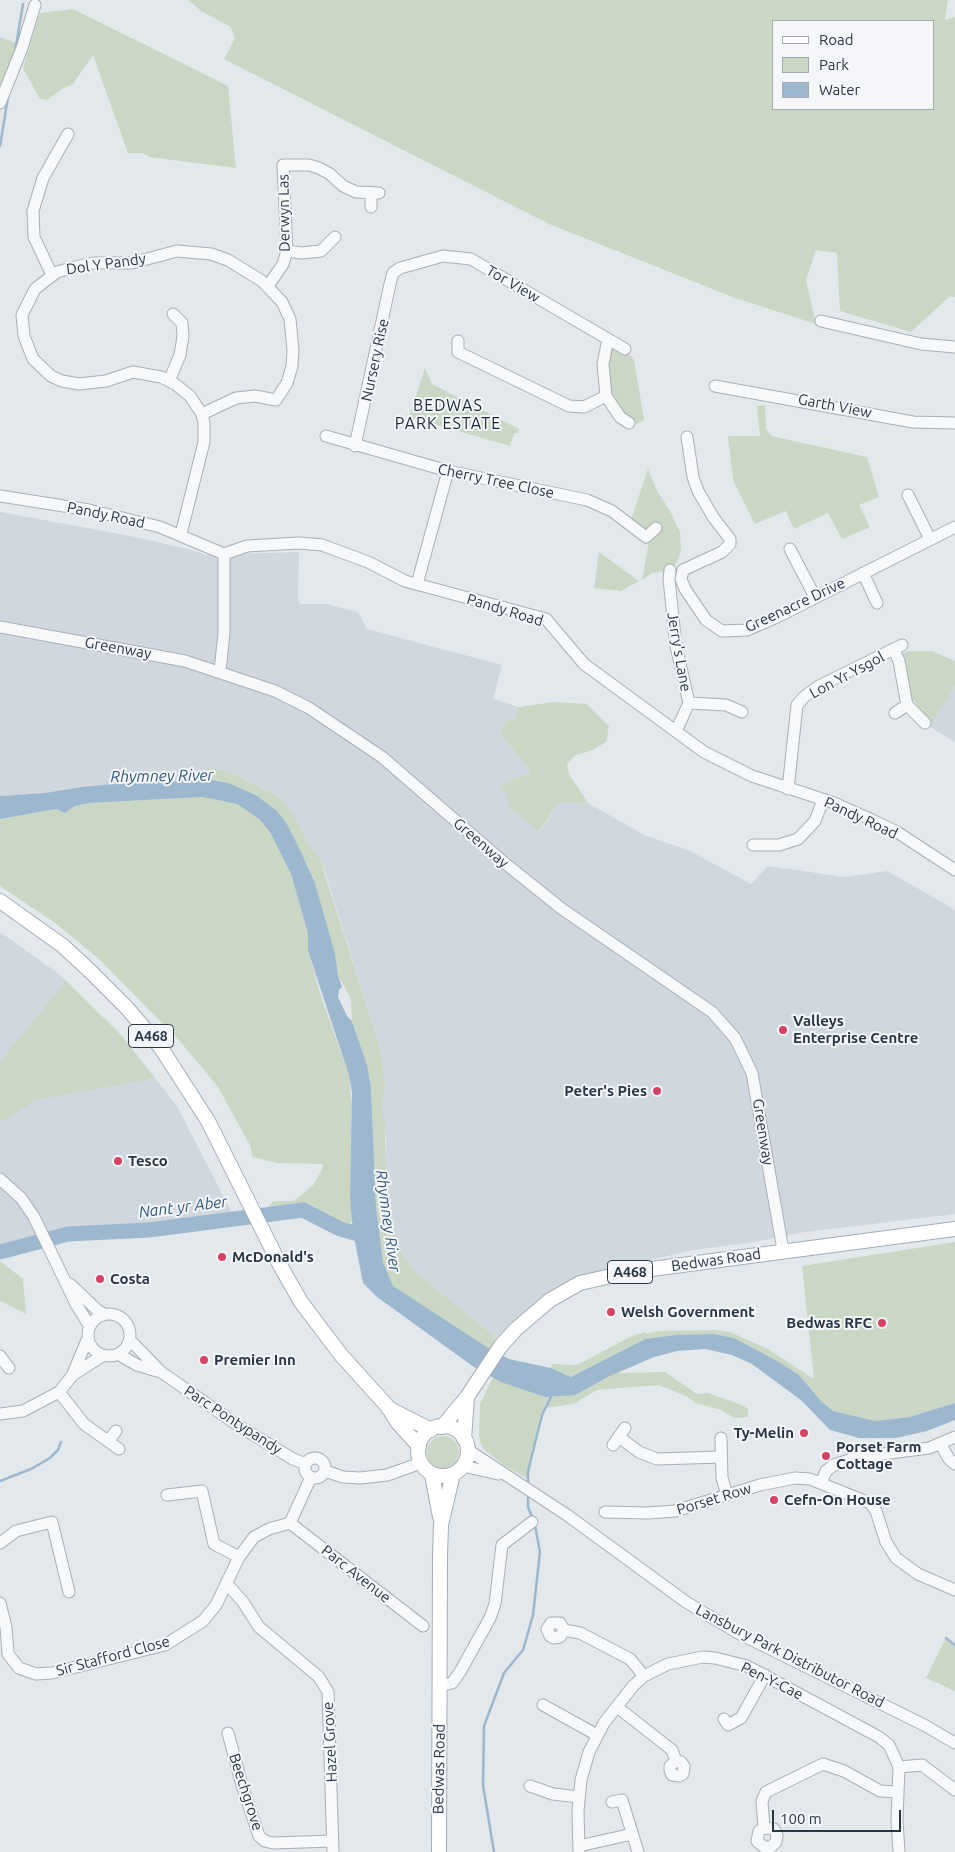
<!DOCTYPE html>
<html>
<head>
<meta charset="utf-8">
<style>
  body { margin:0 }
  #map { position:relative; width:955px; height:1852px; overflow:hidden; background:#e3e8ec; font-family:Ubuntu,sans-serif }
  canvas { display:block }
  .legend { position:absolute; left:772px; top:20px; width:162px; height:90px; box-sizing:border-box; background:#f4f6f9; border:1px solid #a3a9b1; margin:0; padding:6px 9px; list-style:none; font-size:15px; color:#2a3646 }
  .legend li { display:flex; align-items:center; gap:10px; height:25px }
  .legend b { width:25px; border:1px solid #a3a9b1 }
  .scale { position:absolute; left:772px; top:1810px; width:129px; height:22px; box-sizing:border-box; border:2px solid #2a3646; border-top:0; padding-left:6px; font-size:15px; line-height:18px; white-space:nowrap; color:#2a3646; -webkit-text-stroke:4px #f4f6f9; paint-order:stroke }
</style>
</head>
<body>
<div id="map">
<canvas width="955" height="1852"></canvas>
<ul class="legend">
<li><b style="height:6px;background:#fff"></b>Road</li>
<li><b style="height:14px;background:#cad7c4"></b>Park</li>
<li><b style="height:14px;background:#9db8ce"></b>Water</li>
</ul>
<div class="scale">100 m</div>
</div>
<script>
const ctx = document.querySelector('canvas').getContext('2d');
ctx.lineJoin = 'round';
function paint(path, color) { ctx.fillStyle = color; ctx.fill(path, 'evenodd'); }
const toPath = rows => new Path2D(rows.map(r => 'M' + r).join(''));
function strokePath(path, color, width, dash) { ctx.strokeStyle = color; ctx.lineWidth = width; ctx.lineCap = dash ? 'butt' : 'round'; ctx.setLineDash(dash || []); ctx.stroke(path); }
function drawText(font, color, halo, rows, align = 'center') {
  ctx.font = font + ' Ubuntu,sans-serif'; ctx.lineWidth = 4; ctx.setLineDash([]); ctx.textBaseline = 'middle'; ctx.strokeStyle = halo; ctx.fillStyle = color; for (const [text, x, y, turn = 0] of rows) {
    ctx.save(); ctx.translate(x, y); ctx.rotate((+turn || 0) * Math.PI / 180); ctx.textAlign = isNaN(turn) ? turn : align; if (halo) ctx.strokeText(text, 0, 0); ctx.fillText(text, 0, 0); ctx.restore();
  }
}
const built = toPath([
  [0,512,131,536,192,550,205,555,299,552,298,596,300,604,327,604,358,612,367,629,502,665,493,699,519,707,514,719,505,722,500,733,531,772,506,783,506,791,540,831,559,802,588,803,644,835,690,851,751,884,768,866,845,877,887,871,952,908,955,912,955,1214,798,1233,754,1242,694,1250,585,1275,555,1289,512,1322,497,1338,420,1276,405,1259,396,1243,385,1160,386,1138,382,1113,385,1083,381,1051,322,862,309,844,294,815,282,801,268,789,266,791,237,775,219,769,209,769,212,780,165,782,155,777,134,782,81,787,45,793,0,796],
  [955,686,955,742,929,726],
  [0,932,59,974,121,1035,177,1106,235,1219,149,1230,68,1234,0,1252]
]);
const green = toPath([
  [188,0,948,0,945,20,955,17,955,297,950,296,911,332,840,311,837,253,816,250,806,280,816,324,735,298,549,224,224,59,235,38,231,27,201,11],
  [774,21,934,21,934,109,774,109],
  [73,9,228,86,236,168,149,157,142,153,128,153,93,55,73,84,62,89,47,100,40,99,23,68,40,13],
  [0,37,16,43,14,61,0,89],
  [608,339,625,349,634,360,644,420,637,424,629,423,603,382],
  [425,368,432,384,519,429,518,433,514,433,510,446,409,417],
  [765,405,766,429,771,436,867,457,879,497,859,505,870,527,842,539,828,513,794,529,786,511,755,524,733,480,728,436,760,436,757,406],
  [648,469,657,491,670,511,680,532,681,551,678,560,670,570,652,573,642,580,649,542,630,523],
  [599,552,639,581,621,591,594,588],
  [908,651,932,651,955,661,955,686,932,723,927,719,911,697,903,653],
  [554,702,587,704,609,726,608,730,607,741,595,749,576,755,567,764,569,774,588,803,559,802,539,831,508,806,506,791,500,788,506,783,531,772,500,733,505,722,514,719,519,707],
  [209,769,219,769,237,775,266,791,267,789,282,800,294,815,309,844,322,862,324,872,381,1051,385,1083,382,1113,385,1119,385,1160,396,1243,405,1259,420,1276,497,1338,490,1349,393,1286,383,1262,376,1207,371,1088,367,1065,352,1020,351,999,338,975,335,953,315,883,287,824,277,811,256,795,228,783,212,780],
  [202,797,237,804,259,819,270,832,291,874,308,934,308,950,320,993,349,1075,352,1108,350,1197,353,1216,351,1223,346,1227,308,1205,268,1208,273,1201,294,1201,314,1184,323,1167,322,1164,277,1163,252,1157,251,1147,218,1087,178,1039,99,959,55,923,0,886,0,819,56,809,65,813,75,806,90,803],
  [66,981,121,1035,155,1078,31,1101,31,1104,0,1122,0,1062],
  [955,1242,955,1403,909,1417,875,1421,846,1415,833,1411,821,1401,799,1375,779,1362,734,1338,713,1334,675,1335,645,1339,571,1377,551,1368,552,1364,577,1365,632,1336,645,1332,646,1334,658,1331,715,1330,730,1332,768,1349,814,1379,802,1266],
  [0,1261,23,1279,26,1314,0,1301],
  [665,1372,697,1394,708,1393,742,1405,748,1409,748,1417,734,1418,721,1410,695,1403,688,1397,659,1385,597,1390,574,1404,545,1408,542,1415,528,1479,504,1465,486,1451,481,1445,479,1436,480,1404,493,1377,551,1397,567,1394,575,1395,616,1373],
  '427 1452a16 16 0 1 1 32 0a16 16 0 1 1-32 0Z',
  [946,1638,955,1645,955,1691,926,1678]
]);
const water = toPath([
  [141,777,155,777,165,782,212,780,228,783,256,795,277,811,287,824,300,850,315,883,335,953,338,975,342,987,339,990,338,997,347,1016,352,1021,367,1065,371,1088,376,1207,383,1262,393,1286,490,1349,509,1359,551,1368,571,1377,645,1339,675,1335,714,1334,734,1338,779,1362,799,1375,821,1401,833,1411,875,1421,909,1417,955,1403,955,1420,927,1431,896,1438,859,1438,830,1430,802,1401,752,1364,732,1355,705,1349,677,1351,654,1357,610,1376,575,1395,545,1397,501,1382,474,1367,377,1297,363,1283,353,1232,350,1197,352,1093,349,1075,314,969,308,950,308,934,291,874,270,832,259,819,237,804,202,797,90,803,75,806,65,813,56,809,0,819,0,796,45,793,81,787,134,782]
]);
const stream = toPath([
  [15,52,23,4],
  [0,146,8,97],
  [0,1481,31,1469,50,1458,58,1450,61,1442],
  [528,1485,528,1471,542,1415,552,1395],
  [528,1493,528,1507,533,1519],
  [946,1638,955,1645],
  [494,1852,483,1785,484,1726,504,1673,523,1650,533,1615,540,1552,535,1525]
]);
const river = toPath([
  [0,1252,68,1234,149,1230,303,1210,340,1229,366,1236]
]);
const minor = toPath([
  [0,103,22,48,35,5],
  [371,207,371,194],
  [287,251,301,253,321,251,335,237],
  [52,275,34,237,33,211,43,178,68,134],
  [268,286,283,264,287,251,283,165,309,165,319,168,330,174,343,186,356,192,379,193],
  [821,321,921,344,955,347],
  [608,339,603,364,606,396,620,417,629,423],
  [458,341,458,352,569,406,584,407,606,396],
  [169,381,180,355,183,336,182,323,173,314],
  [715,386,913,422,955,423],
  [326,436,448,471,587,500,612,511,646,537,656,528],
  [687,437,693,477,698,491,713,517,730,539,730,544,722,552,683,570,681,579,685,589,706,620,722,631,747,630,777,617,955,527],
  [355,446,390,284,393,273,400,268,443,256,471,259,625,349],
  [908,495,930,539],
  [0,496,89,510,160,527,224,554],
  [181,534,204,442,204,423,202,414,190,396,175,384,161,377,133,372,106,381,79,384,62,381,51,376,33,359,24,336,22,315,35,289,57,272,75,267,94,263,132,263,177,251,211,254,228,260,262,281,282,302,290,319,293,350,292,366,287,383,276,400,255,396,236,398,202,414],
  [790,549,815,597],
  [224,554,247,546,299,543,322,545,368,562,405,581,546,619,584,664,704,752,752,776,834,803,872,820,897,832,955,870],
  [670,570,669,579,676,646,689,703,676,731],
  [863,573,877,603],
  [417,584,448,471],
  [0,627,185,661,275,691,309,708,382,757,501,860,562,909,712,1012,735,1038,752,1073,783,1250],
  [894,650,899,661,907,705,925,723],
  [220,671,224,633,224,554],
  [689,703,726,705,742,712],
  [895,713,907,705],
  [788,789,797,705,805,696,819,686,902,645],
  [753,845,779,845,798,839,815,821,823,800],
  [0,1179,21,1198,34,1217,76,1304,89,1325],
  [70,1284,97,1310,104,1314],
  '88 1335a21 21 0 1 1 42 0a21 21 0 1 1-42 0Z',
  [130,1340,161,1372,239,1426,293,1459,306,1464],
  [118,1354,137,1365,157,1371],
  [0,1356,9,1368],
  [74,1374,102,1356],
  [59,1392,84,1424,119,1449],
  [0,1414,23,1411,59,1392,72,1376,87,1340],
  [619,1437,639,1452,657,1459,721,1457],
  [721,1438,722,1478,727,1495],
  [108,1441,116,1431],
  [613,1445,625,1428],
  [941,1445,949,1459,955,1464],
  [468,1450,567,1515,686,1602,738,1633,924,1725,955,1743],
  '305 1468a10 10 0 1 1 20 0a10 10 0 1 1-20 0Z',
  [463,1466,498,1474],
  [325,1471,343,1477,360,1478,387,1475,421,1463],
  [821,1483,826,1471,834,1465,858,1457,929,1448,955,1437],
  [167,1495,202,1491,214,1544,239,1557],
  [605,1512,648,1513,675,1511,760,1485,795,1478,810,1479,870,1503,876,1511,886,1542,896,1558,918,1574,955,1590],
  [290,1523,423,1626],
  [0,1543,16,1531,52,1522,69,1592],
  [227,1584,243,1602,259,1627,319,1677,328,1692,333,1852],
  [0,1603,6,1627,8,1654,19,1668,36,1674,52,1673,165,1645,203,1621,216,1605,239,1557,254,1537,269,1529,290,1523,311,1477],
  [564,1630,560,1637,554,1638,550,1636,547,1629,551,1623,560,1623,564,1630,580,1633,630,1659,644,1676],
  [440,1686,452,1683,460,1672,490,1618,495,1604,502,1545,532,1522],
  [543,1705,597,1735],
  [617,1707,672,1750,676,1761,681,1762,684,1766,683,1774,679,1776,672,1775,670,1770,670,1766,676,1761],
  [724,1719,728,1725,741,1718,765,1675],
  [228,1733,242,1785,259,1836,265,1841,273,1843,333,1841],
  [899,1767,922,1765,955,1790],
  [530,1786,553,1794,579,1797],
  [612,1802,622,1800,638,1852],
  [764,1828,759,1831,757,1841,764,1847,771,1847,776,1842,777,1835,774,1829,764,1828,762,1801,766,1792,823,1764,844,1771,880,1791,898,1792],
  [579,1846,632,1834],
  [579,1852,578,1811,581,1780,589,1752,604,1723,633,1686,644,1676,668,1664,703,1657,715,1658,747,1666,879,1737,889,1745,899,1767,897,1820,899,1852]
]);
const major = toPath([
  [0,901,63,946,89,970,127,1008,161,1048,208,1121,281,1267,301,1302,341,1355,388,1407,398,1423,419,1446],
  [388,1408,431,1430],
  '418 1451a25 25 0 1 1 50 0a25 25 0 1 1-50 0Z',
  [442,1427,467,1397,500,1347,515,1330,550,1300,580,1283,629,1272,955,1229],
  [464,1439,467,1397],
  [432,1474,440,1517],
  [439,1852,440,1556,441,1525,453,1474]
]);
const markers = [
  [783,1030,5,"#d74264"],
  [657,1091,5,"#d74264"],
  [118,1161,5,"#d74264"],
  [222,1257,5,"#d74264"],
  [100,1279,5,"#d74264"],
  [611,1312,5,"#d74264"],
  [882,1323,5,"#d74264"],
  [204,1360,5,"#d74264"],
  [804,1433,5,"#d74264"],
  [826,1456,5,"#d74264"],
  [774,1500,5,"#d74264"]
];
const shields = [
  [151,1036,45],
  [630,1272,45]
];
const shieldNames = [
  ["A468",151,1036],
  ["A468",630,1272]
];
const streetNames = [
  ["Derwyn Las",284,213,-91],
  ["Dol Y Pandy",106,264,-8],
  ["Tor View",513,284,30],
  ["Nursery Rise",375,360,-78],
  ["Garth View",835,406,11],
  ["Cherry Tree Close",496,481,12],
  ["Pandy Road",106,515,12],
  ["Greenacre Drive",795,605,-25],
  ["Pandy Road",505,610,17],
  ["Greenway",118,648,10],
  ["Jerry's Lane",679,652,80],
  ["Lon Yr Ysgol",847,675,-28],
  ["Pandy Road",861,818,25],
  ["Greenway",481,843,41],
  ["Greenway",763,1132,81],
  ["Bedwas Road",716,1260,-8],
  ["Parc Pontypandy",233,1420,33],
  ["Porset Row",714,1499,-17],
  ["Parc Avenue",356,1574,38],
  ["Sir Stafford Close",113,1656,-15],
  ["Lansbury Park Distributor Road",790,1656,27],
  ["Pen-Y-Cae",772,1681,26],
  ["Hazel Grove",330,1742,-93],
  ["Bedwas Road",439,1769,-89],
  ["Beechgrove",246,1792,72]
];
const poiNames = [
  ["Valleys",793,1021],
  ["Enterprise Centre",793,1038],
  ["Peter's Pies",647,1091,"right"],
  ["Tesco",128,1161],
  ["McDonald's",232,1257],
  ["Costa",110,1279],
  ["Welsh Government",621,1312],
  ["Bedwas RFC",872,1323,"right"],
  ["Premier Inn",214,1360],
  ["Ty-Melin",794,1433,"right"],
  ["Porset Farm",836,1447],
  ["Cottage",836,1464],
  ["Cefn-On House",784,1500]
];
const neighbourhoodNames = [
  ["BEDWAS",448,406],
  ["PARK ESTATE",448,424]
];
const waterNames = [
  ["Rhymney River",162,776,-1],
  ["Nant yr Aber",183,1207,-7],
  ["Rhymney River",388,1221,82]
];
paint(built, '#d1d7de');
paint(green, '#cad7c4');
paint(water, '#9db8ce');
strokePath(stream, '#9db8ce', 2.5);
strokePath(river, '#9db8ce', 15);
strokePath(minor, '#a8afb7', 13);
strokePath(major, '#a2adb9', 16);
strokePath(minor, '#f7f8fa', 11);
strokePath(major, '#fff', 14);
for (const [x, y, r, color] of markers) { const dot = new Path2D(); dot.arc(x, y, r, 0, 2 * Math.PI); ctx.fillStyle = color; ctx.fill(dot); strokePath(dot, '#f4f6f9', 2); }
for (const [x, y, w] of shields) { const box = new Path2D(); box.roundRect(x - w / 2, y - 11.5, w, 23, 4); ctx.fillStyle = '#f4f6f9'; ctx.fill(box); strokePath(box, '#2a3646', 1); }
drawText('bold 14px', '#2a3646', null, shieldNames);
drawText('15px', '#2a3646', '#f4f6f9', streetNames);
drawText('bold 15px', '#2a3646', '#f4f6f9', poiNames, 'left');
ctx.letterSpacing = '1px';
drawText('16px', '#1c2737', '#f4f6f9', neighbourhoodNames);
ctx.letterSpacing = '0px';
drawText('italic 16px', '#31597d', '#f4f6f9', waterNames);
</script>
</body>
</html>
